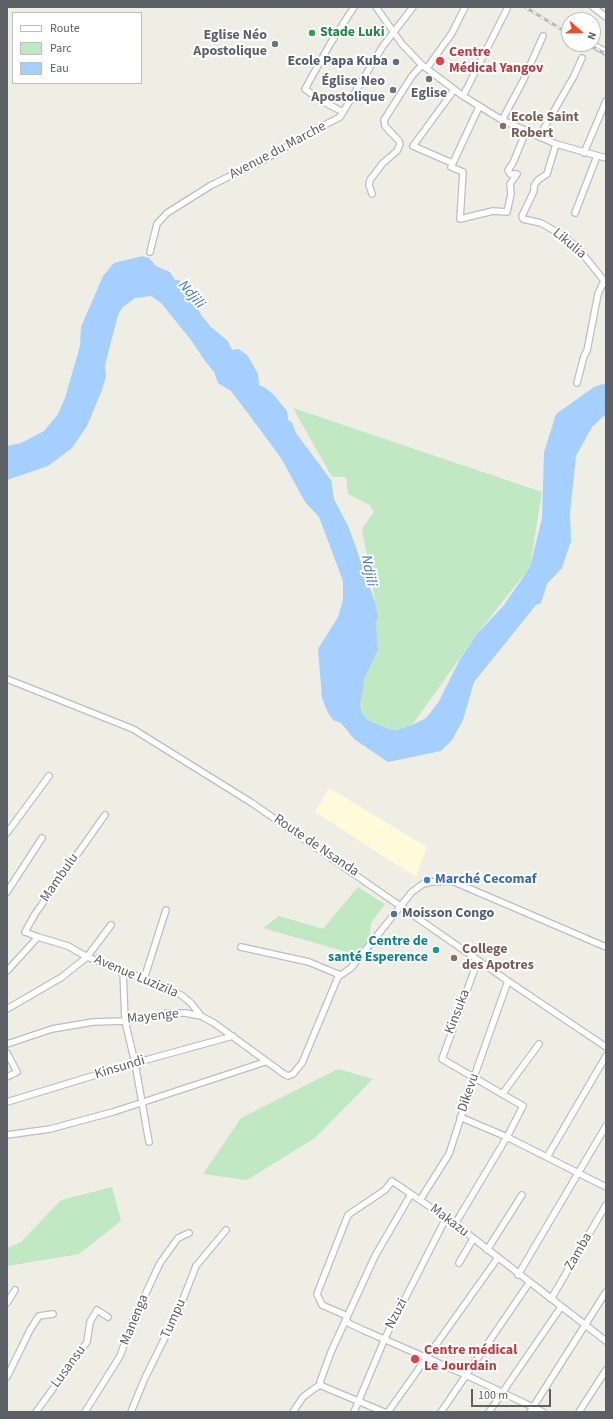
<!DOCTYPE html>
<html>
<head>
<meta charset="utf-8">
<style>
  body { margin:0 }
  #map { position:relative; width:613px; height:1419px; overflow:hidden; background:#efeee4; font-family:"Source Sans 3",sans-serif }
  canvas { display:block }
  .frame { position:absolute; inset:0; border:8px solid #5c5f66; pointer-events:none }
  .legend { position:absolute; left:12px; top:12px; width:130px; height:72px; box-sizing:border-box; background:#fff; border:1px solid #bebfc2; margin:0; padding:5px 7px; list-style:none; font-size:12px; color:#5c5f66 }
  .legend li { display:flex; align-items:center; gap:8px; height:20px }
  .legend b { width:20px; border:1px solid #bebfc2 }
  .north { position:absolute; left:561px; top:12px; width:40px; height:40px; box-sizing:border-box; background:#fff; border:1px solid #bebfc2; border-radius:50%; rotate:110deg; font-size:11px; font-weight:700; line-height:16px; text-align:center; color:#5c5f66 }
  .north::after { content:''; display:block; margin:auto; width:14px; height:18px; background:#f24b27; clip-path:polygon(50% 0,100% 100%,50% 72%,0 100%) }
  .scale { position:absolute; left:471px; top:1389px; width:80px; height:18px; box-sizing:border-box; border:2px solid #5c5f66; border-top:0; padding-left:5px; font-size:12px; line-height:14px; white-space:nowrap; color:#5c5f66; -webkit-text-stroke:3px #fff; paint-order:stroke }
</style>
</head>
<body>
<div id="map">
<canvas width="613" height="1419"></canvas>
<div class="frame"></div>
<ul class="legend">
<li><b style="height:5px;background:#fff"></b>Route</li>
<li><b style="height:11px;background:#bfe8c3"></b>Parc</li>
<li><b style="height:11px;background:#a5cfff"></b>Eau</li>
</ul>
<div class="north">N</div>
<div class="scale">100 m</div>
</div>
<script>
const ctx = document.querySelector('canvas').getContext('2d');
ctx.lineJoin = 'round';
function paint(path, color) { ctx.fillStyle = color; ctx.fill(path, 'evenodd'); }
const toPath = rows => new Path2D(rows.map(r => 'M' + r).join(''));
function strokePath(path, color, width, dash) { ctx.strokeStyle = color; ctx.lineWidth = width; ctx.lineCap = dash ? 'butt' : 'round'; ctx.setLineDash(dash || []); ctx.stroke(path); }
function drawText(font, color, halo, rows, align = 'center') {
  ctx.font = font + ' "Source Sans 3",sans-serif'; ctx.lineWidth = 4; ctx.setLineDash([]); ctx.textBaseline = 'middle'; ctx.strokeStyle = halo; ctx.fillStyle = color; for (const [text, x, y, turn = 0] of rows) {
    ctx.save(); ctx.translate(x, y); ctx.rotate((+turn || 0) * Math.PI / 180); ctx.textAlign = isNaN(turn) ? turn : align; if (halo) ctx.strokeText(text, 0, 0); ctx.fillText(text, 0, 0); ctx.restore();
  }
}
const commercial = toPath([
  [329,788,427,847,416,877,315,812]
]);
const green = toPath([
  [293,408,542,492,530,567,477,634,412,725,397,730,389,729,367,720,362,713,360,705,363,681,378,650,376,623,378,617,362,529,374,512,370,505,348,494,346,477,332,477],
  [358,887,385,904,371,923,368,958,263,928,279,916,323,929],
  [338,1069,373,1079,315,1138,247,1180,203,1174,241,1118],
  [112,1187,121,1221,79,1254,7,1266,7,1248,21,1242,61,1200]
]);
const water = toPath([
  [142,256,149,258,156,266,170,272,175,280,179,280,184,285,202,316,211,327,228,341,232,350,239,349,248,356,258,374,259,385,264,387,273,394,287,411,288,420,292,422,296,433,331,480,334,499,349,528,376,605,378,617,376,623,378,650,363,681,364,684,360,705,362,713,367,720,389,729,397,730,412,725,426,718,438,703,460,659,477,634,504,605,530,567,542,518,544,452,556,414,594,387,606,383,606,414,592,427,576,456,570,513,571,541,562,568,547,584,541,603,536,605,474,682,463,720,452,740,441,751,388,762,354,739,341,723,333,720,328,713,322,698,318,649,338,617,343,600,343,581,319,517,305,502,281,458,247,412,231,391,218,383,214,372,205,361,191,340,161,303,151,296,135,298,122,308,118,315,105,365,106,376,102,390,87,426,72,448,48,466,7,480,7,446,21,443,44,431,58,414,65,398,80,346,81,327,103,276,114,263]
]);
const minor = toPath([
  [376,7,402,44,422,65,463,96,502,120,556,144,606,158],
  [593,7,606,17],
  [592,44,606,52],
  [427,68,452,33,465,7],
  [463,96,507,9],
  [479,107,451,167,463,172,460,219,493,211,507,212,511,194,510,184,517,174,510,174,508,170,513,163,526,131],
  [343,112,320,100,305,89,330,44,354,7],
  [502,120,523,81,543,36],
  [539,137,574,76,582,58],
  [556,144,547,174,538,180,534,186,534,191,522,216,523,219,541,223,562,235,578,248,605,282],
  [584,153,606,101],
  [452,163,413,146,454,90],
  [372,194,369,185,370,180,383,163,397,151,400,144,399,141,385,126,384,120,412,76,422,65],
  [575,213,597,156],
  [150,252,157,224,167,213,210,186,250,166,257,164,313,131,340,117,383,46,413,7],
  [577,383,584,356,587,351,598,294,603,283,606,283],
  [7,679,133,729,252,803,508,981,606,1047],
  [7,833,49,776],
  [7,892,42,838],
  [38,937,25,932,35,914,105,815],
  [241,947,309,962,340,975],
  [123,970,125,1021,135,1063,149,1142],
  [7,971,38,937,68,946,87,957,111,925],
  [144,979,166,910],
  [7,1009,62,977,87,957,163,986,181,995,191,1003,201,1016],
  [7,1044,52,1029,93,1022,125,1021,168,1013,185,1013,201,1016,214,1023,284,1074,288,1076,293,1074,302,1063,338,977,351,968,412,892,423,884,432,882,452,881,606,947],
  [7,1053,17,1072,7,1077],
  [503,1093,539,1044],
  [7,1102,135,1063,233,1036],
  [460,1117,507,1137,606,1187],
  [7,1135,50,1129,113,1112,265,1062],
  [547,1157,606,1056],
  [420,1200,449,1154,474,1077,508,981],
  [455,1224,507,1137,523,1106,442,1059,478,960],
  [487,1250,522,1195],
  [459,1263,473,1239],
  [518,1275,606,1126],
  [551,1299,606,1205],
  [7,1303,15,1290],
  [7,1377,30,1330,39,1316,53,1314],
  [36,1412,87,1342,90,1322,97,1310,108,1317],
  [85,1412,120,1356,132,1323,160,1263,178,1238,189,1233],
  [131,1412,144,1380,180,1307,196,1266,226,1230],
  [293,1412,303,1397,321,1384],
  [354,1412,385,1338,446,1218],
  [384,1412,322,1386,320,1382,331,1352,375,1256,411,1194],
  [388,1412,497,1259],
  [441,1412,529,1283],
  [489,1412,561,1307],
  [530,1412,606,1292],
  [543,1412,466,1375,363,1330,348,1323,345,1315,322,1305,317,1294,348,1215,385,1190,392,1181,455,1224,606,1341],
  [579,1412,606,1370]
]);
const rail = toPath([
  [525,7,569,34],
  [588,44,606,54]
]);
const markers = [
  [312,33,4,"#2e9e5b"],
  [275,44,4,"#6b7280"],
  [440,61,5,"#e0444e"],
  [396,62,4,"#5c6f8a"],
  [429,79,4,"#6b7280"],
  [393,90,4,"#6b7280"],
  [503,126,4,"#8d6e63"],
  [427,880,4,"#3f7fe0"],
  [394,914,4,"#5c6f8a"],
  [436,950,4,"#0f9aa8"],
  [454,958,4,"#8d6e63"],
  [415,1359,5,"#e0444e"]
];
const leisureNames = [
  ["Stade Luki",320,33]
];
const worshipNames = [
  ["Eglise Néo",267,36],
  ["Apostolique",267,52],
  ["Église Neo",385,82],
  ["Apostolique",385,98],
  ["Eglise",429,94,"center"]
];
const healthNames = [
  ["Centre",449,53],
  ["Médical Yangov",449,69],
  ["Centre médical",424,1351],
  ["Le Jourdain",424,1367]
];
const serviceNames = [
  ["Ecole Papa Kuba",388,62],
  ["Moisson Congo",402,914,"left"]
];
const educationNames = [
  ["Ecole Saint",511,118],
  ["Robert",511,134],
  ["College",462,950],
  ["des Apotres",462,966]
];
const streetNames = [
  ["Avenue du Marche",278,151,-28],
  ["Likulia",569,244,40],
  ["Route de Nsanda",316,846,34],
  ["Mambulu",60,878,-55],
  ["Avenue Luzizila",136,977,23],
  ["Kinsuka",458,1012,-69],
  ["Mayenge",153,1017,-6],
  ["Kinsundi",120,1068,-17],
  ["Dikevu",469,1093,-71],
  ["Makazu",449,1221,37],
  ["Zamba",579,1252,-60],
  ["Nzuzi",397,1314,-63],
  ["Tumpu",174,1319,-66],
  ["Manenga",135,1320,-68],
  ["Lusansu",69,1367,-54]
];
const shopNames = [
  ["Marché Cecomaf",435,880]
];
const cultureNames = [
  ["Centre de",428,942],
  ["santé Esperence",428,958]
];
const waterNames = [
  ["Ndjili",191,295,49],
  ["Ndjili",368,571,79]
];
paint(commercial, '#fffada');
paint(green, '#bfe8c3');
paint(water, '#a5cfff');
strokePath(minor, '#bcbdc4', 8);
strokePath(minor, '#fff', 5.5);
strokePath(rail, '#b7b8b9', 3);
strokePath(rail, '#fff', 1.5, [4.5]);
for (const [x, y, r, color] of markers) { const dot = new Path2D(); dot.arc(x, y, r, 0, 2 * Math.PI); ctx.fillStyle = color; ctx.fill(dot); strokePath(dot, '#fff', 1.5); }
drawText('bold 14px', '#27864d', '#fff', leisureNames, 'left');
drawText('bold 14px', '#5b616d', '#fff', worshipNames, 'right');
drawText('bold 14px', '#be3a42', '#fff', healthNames, 'left');
drawText('bold 14px', '#4e5e75', '#fff', serviceNames, 'right');
drawText('bold 14px', '#785e54', '#fff', educationNames, 'left');
drawText('14px', '#5c5f66', '#fff', streetNames);
drawText('bold 14px', '#366cbe', '#fff', shopNames, 'left');
drawText('bold 14px', '#0d838f', '#fff', cultureNames, 'right');
drawText('italic 15px', '#4075ca', '#fff', waterNames);
</script>
</body>
</html>
